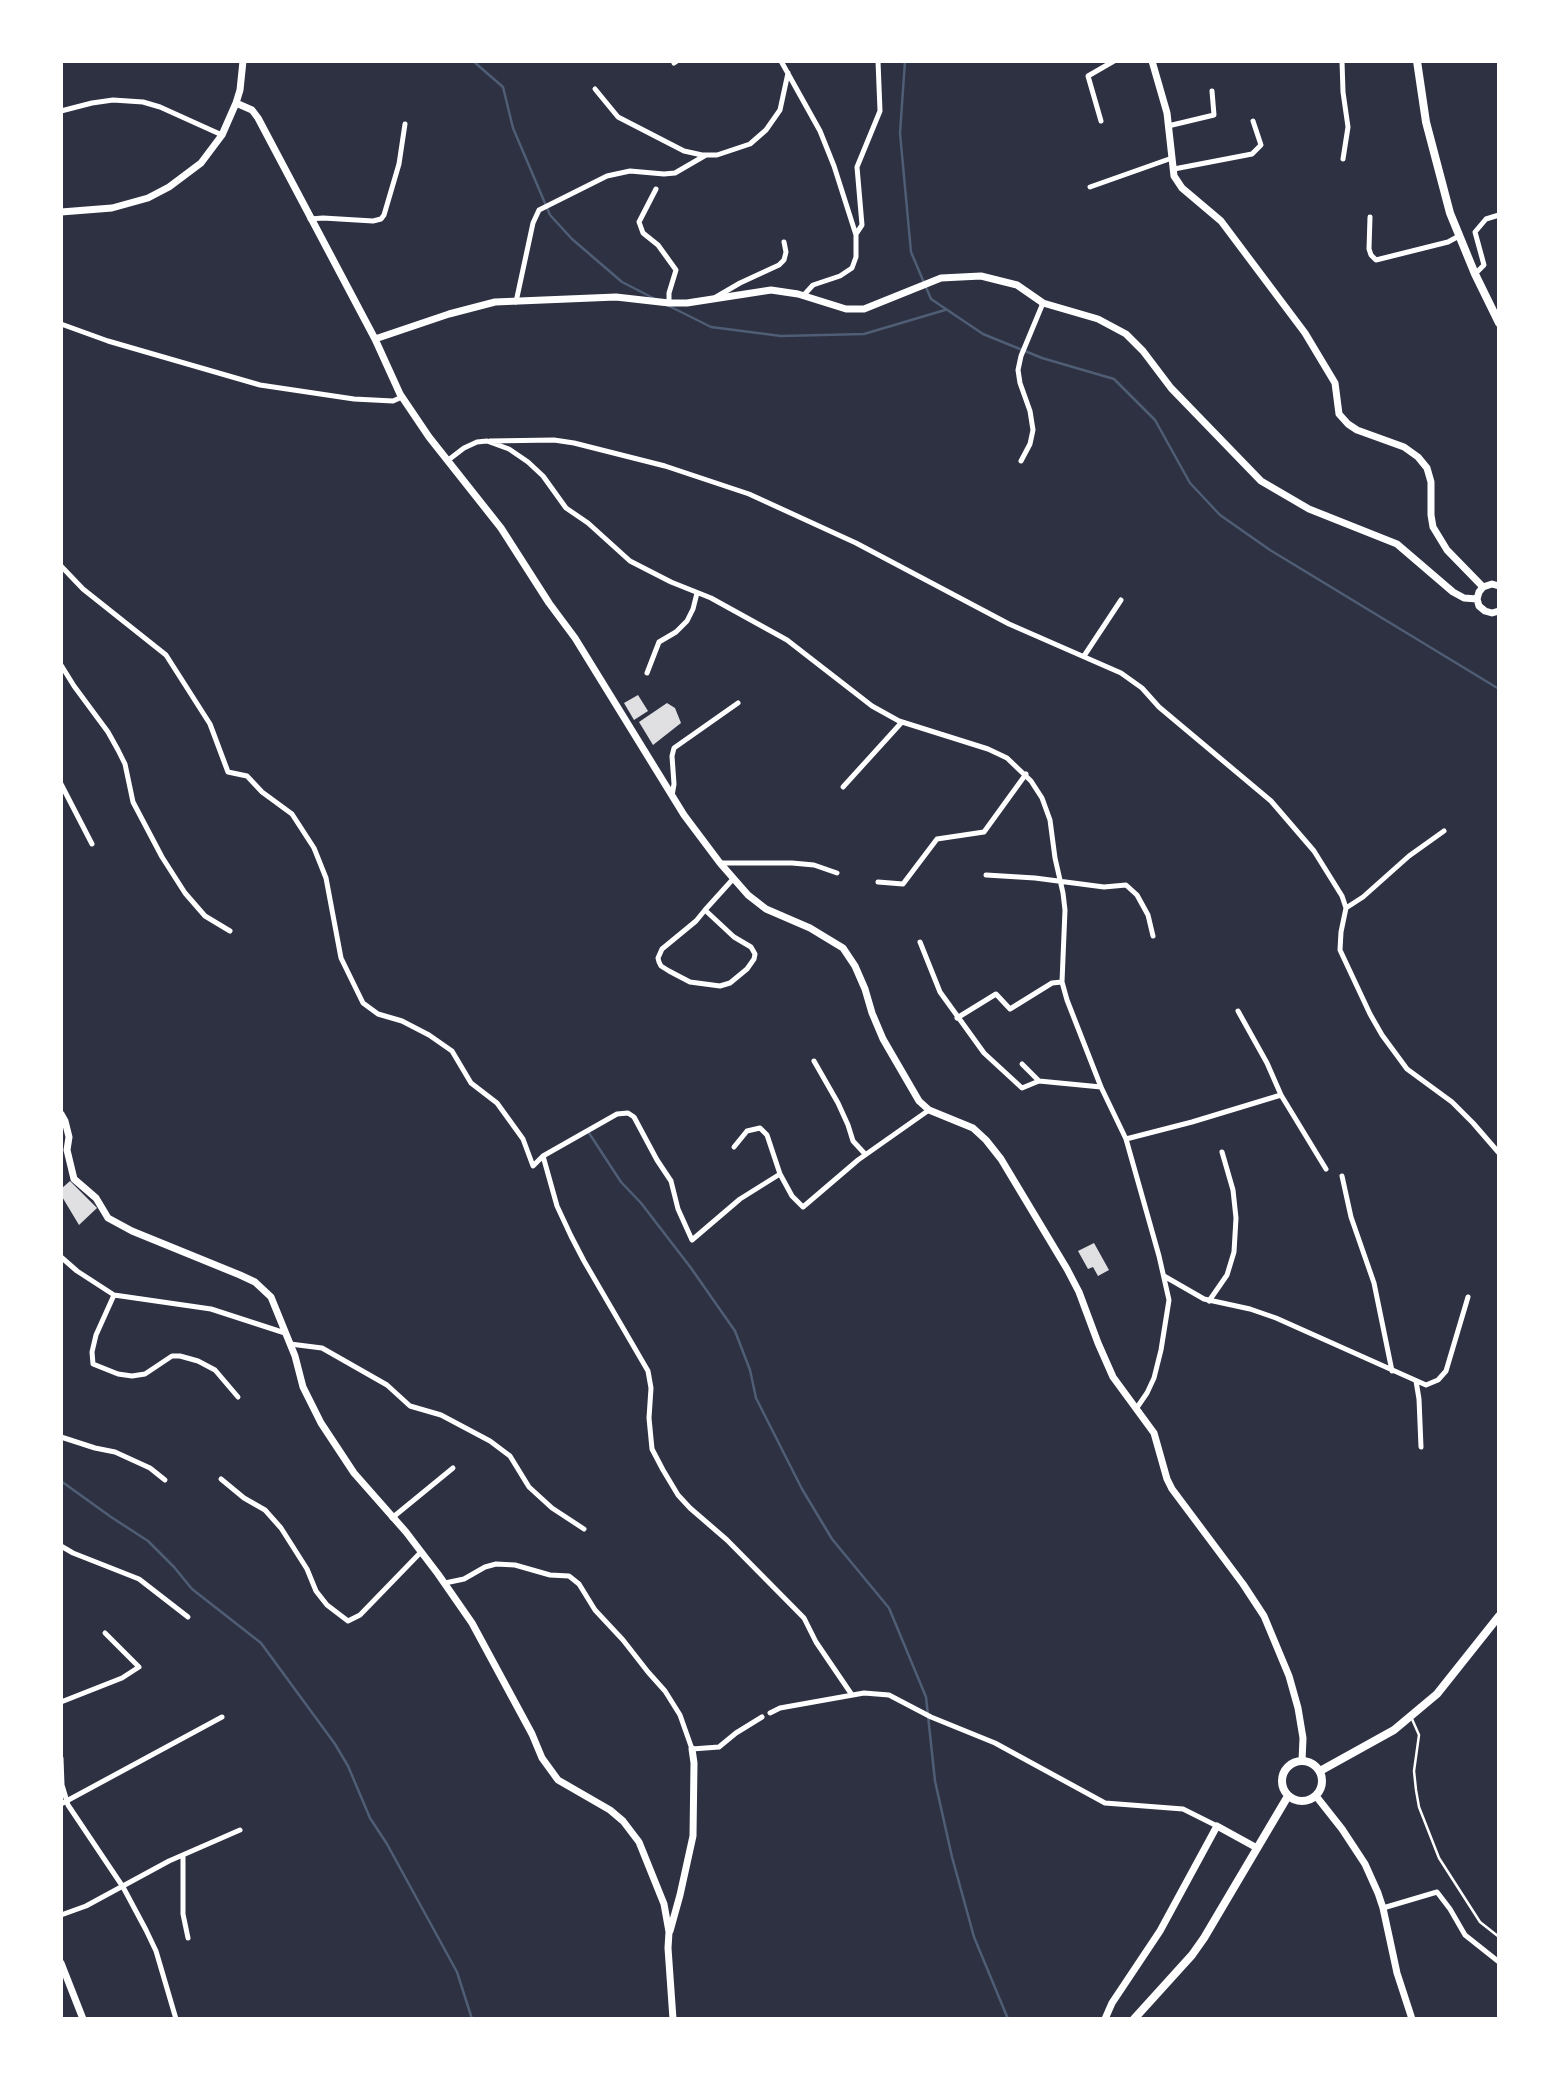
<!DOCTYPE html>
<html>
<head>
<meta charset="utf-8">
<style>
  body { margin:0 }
  #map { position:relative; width:1560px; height:2080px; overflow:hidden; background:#2d3142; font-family:"Playfair Display",serif }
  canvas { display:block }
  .frame { position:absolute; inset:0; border:63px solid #fff; pointer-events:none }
</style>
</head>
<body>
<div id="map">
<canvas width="1560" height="2080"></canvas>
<div class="frame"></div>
</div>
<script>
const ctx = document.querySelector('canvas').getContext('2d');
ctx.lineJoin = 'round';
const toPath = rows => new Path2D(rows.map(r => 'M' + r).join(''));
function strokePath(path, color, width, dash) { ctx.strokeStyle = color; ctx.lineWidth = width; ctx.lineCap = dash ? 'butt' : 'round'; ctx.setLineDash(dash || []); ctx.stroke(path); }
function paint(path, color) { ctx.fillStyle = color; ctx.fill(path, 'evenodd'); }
const stream = toPath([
  [473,61,503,87,513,128,550,215,572,239,622,282,655,299],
  [905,61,900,133,911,252,931,299,983,334,1042,358,1114,379,1155,420,1190,483,1220,515,1270,550,1499,689],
  [667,305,711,327,781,336,864,334,945,310],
  [589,1133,621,1182,641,1203,691,1268,735,1331,750,1370,756,1398,802,1489,832,1539,889,1608,926,1697,935,1781,952,1857,974,1937,1008,2019],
  [61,1481,111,1517,148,1541,174,1567,192,1589,261,1643,335,1744,348,1766,370,1818,387,1844,457,1972,472,2019]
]);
const building = toPath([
  [638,695,648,711,634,720,624,703],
  [667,703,675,708,681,723,653,745,639,722],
  [70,1181,97,1208,79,1225,61,1195,61,1189],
  [1094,1243,1109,1270,1098,1276,1093,1267,1088,1269,1078,1251]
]);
const service = toPath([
  [1412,1719,1419,1735,1414,1771,1416,1790,1419,1807,1439,1858,1480,1922,1499,1937]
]);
const minor = toPath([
  [781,61,820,131,834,166,856,235,856,257,852,268,840,276,813,285,803,296],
  [1342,61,1343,92,1348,127,1343,159],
  [674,63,677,61],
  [595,89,618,117,684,151,702,155,717,155,750,144,766,130,780,110,788,73],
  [61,111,92,103,113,100,143,102,160,107,222,135],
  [1101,121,1088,76,1114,61],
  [1168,126,1214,115,1212,91],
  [1174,169,1252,154,1261,145,1253,121],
  [1090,187,1172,158],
  [656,189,639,222,643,233,658,245,676,270,669,293,669,303],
  [1370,217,1369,249,1371,255,1376,260,1448,242,1459,236],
  [310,219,323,218,373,221,381,219,384,215,399,164,405,124],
  [856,234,862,225,857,167,880,111,878,61],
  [1475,274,1484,265,1475,232,1486,219,1499,215],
  [716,297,740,283,779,265,784,260,786,252,784,242],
  [516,302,533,223,539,210,607,176,630,171,664,174,675,173,706,155],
  [61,324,108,341,260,385,354,399,393,401,402,397],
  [490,441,554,440,574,443,665,466,749,494,856,543,1009,624,1121,673,1142,688,1159,707,1271,801,1314,851,1342,896,1346,908,1341,932,1340,950,1370,1014,1382,1035,1407,1069,1452,1102,1473,1123,1499,1153],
  [447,461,464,448,477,442,487,441,509,449,528,462,543,476,566,508,588,523,630,561,671,582,711,598,787,640,872,706,899,721,988,749,1007,758,1031,781,1042,798,1050,820,1055,858,1063,893,1065,910,1062,982,1067,1000,1101,1087,1126,1139,1159,1256,1169,1300,1161,1350,1154,1378,1147,1393,1136,1409],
  [1021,461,1030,444,1033,430,1030,411,1020,383,1018,370,1021,356,1043,303],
  [61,566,83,589,166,655,210,724,228,772,247,776,262,792,292,814,314,848,326,878,341,958,363,1003,378,1014,402,1021,429,1035,452,1051,471,1083,497,1103,523,1139,533,1166,543,1156],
  [1084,656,1121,600],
  [61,665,74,686,108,732,118,750,125,764,133,802,162,857,185,893,205,916,230,931],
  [647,673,659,642,676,632,687,621,693,609,697,593],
  [61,784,92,844],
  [843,787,902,722],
  [672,796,674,784,672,756,674,748,738,703],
  [720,863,792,863,814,865,837,873],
  [986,875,1035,878,1104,887,1126,885,1137,895,1148,915,1153,936],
  [878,882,903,884,937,839,984,832,1026,774],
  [1346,908,1363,897,1409,856,1444,831],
  [705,910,696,921,662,949,658,958,659,962,661,966,669,971,690,982,720,986,730,983,747,969,754,959,755,954,751,947,734,937,705,910,733,879],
  [920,942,940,992,984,1053,1022,1088,1039,1081],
  [957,1018,996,994,1010,1009,1052,983,1062,982],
  [814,1061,838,1103,848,1125,853,1141,865,1154],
  [1022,1064,1039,1081,1101,1087],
  [1281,1095,1326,1169],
  [1126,1139,1192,1122,1281,1095,1267,1063,1238,1011],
  [734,1147,747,1131,760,1128,767,1135,780,1174,792,1196,803,1207,858,1160,929,1110],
  [780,1174,740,1199,692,1240,678,1209,671,1181,657,1160,634,1117,628,1113,617,1114,543,1156,557,1206,571,1236,584,1261,648,1371,651,1388,649,1418,652,1449,663,1470,678,1495,690,1508,727,1540,804,1618,816,1642,852,1695],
  [1342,1176,1351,1217,1374,1283,1392,1371],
  [61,1257,77,1271,114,1295,211,1309,285,1333],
  [1164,1276,1204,1299,1250,1309,1276,1318,1426,1385,1438,1380,1446,1371,1468,1297],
  [114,1295,96,1335,92,1352,93,1364,118,1374,132,1376,145,1374,172,1356,180,1356,198,1361,215,1370,238,1397],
  [1209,1301,1227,1275,1234,1252,1236,1218,1233,1190,1222,1152],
  [290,1344,322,1348,387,1385,410,1406,441,1415,490,1441,510,1456,529,1487,552,1508,584,1529],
  [1416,1381,1419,1399,1421,1447],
  [61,1437,95,1448,115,1452,150,1468,165,1480],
  [221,1479,244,1498,265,1510,281,1528,307,1569,316,1591,327,1605,348,1621,360,1615,421,1552],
  [392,1518,453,1468],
  [61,1546,73,1553,139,1579,188,1617],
  [445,1583,464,1579,485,1567,496,1564,515,1565,550,1575,569,1576,579,1584,595,1610,623,1640,648,1672,665,1691,680,1715,692,1749,719,1747,736,1733,762,1717],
  [61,1702,122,1678,139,1667,105,1633],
  [770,1713,780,1708,864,1693,889,1695,931,1717,995,1743,1105,1803,1183,1809,1217,1826],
  [61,1758,62,1785,68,1805,123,1887,146,1930,156,1951,176,2019],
  [61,1804,222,1717],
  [183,1855,183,1914,188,1938],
  [1383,1908,1437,1892,1450,1909,1465,1935,1499,1962],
  [61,1915,86,1906,169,1861,240,1830]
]);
const tertiary = toPath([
  [1152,61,1167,113,1174,176,1182,188,1221,221,1305,333,1335,383,1339,414,1348,424,1357,430,1404,447,1418,457,1427,468,1431,482,1431,515,1433,527,1447,550,1483,587],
  [236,103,252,110,258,118,375,339,400,394,429,437,501,528,549,603,575,638,684,815,720,863,748,895,766,909,810,928,843,948,855,966,865,989,872,1013,883,1039,919,1101,929,1110,973,1128,986,1140,1001,1159,1067,1269,1079,1292,1098,1343,1113,1377,1154,1433,1167,1479,1172,1489,1243,1584,1264,1616,1289,1676,1298,1708,1303,1738,1302,1761],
  [61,212,112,208,148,198,169,187,201,163,222,135,236,103,240,90,243,61],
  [375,339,449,314,495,302,616,297,669,303,687,303,771,290,798,294,846,309,864,309,941,278,981,276,1017,285,1043,303,1098,319,1126,334,1143,351,1171,388,1261,481,1309,509,1397,544,1453,592,1464,598,1477,599],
  [1499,586,1492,584,1483,587,1479,592,1477,599,1479,606,1485,611,1492,613,1499,611],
  [61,1114,65,1121,69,1137,67,1150,74,1179,96,1198,108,1218,132,1231,240,1275,255,1282,271,1297,295,1356,303,1387,321,1423,354,1473,406,1532,438,1574,472,1623,532,1734,542,1758,558,1780,610,1810,623,1821,639,1842,664,1904,669,1932,668,1948,673,2019],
  [1316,1796,1342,1829,1365,1864,1378,1893,1383,1908,1397,1973,1412,2019],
  [670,1931,680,1895,693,1836,694,1763,692,1749],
  [61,1963,83,2019],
  [1105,2019,1112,2003,1160,1931,1217,1826,1257,1848]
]);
const secondary = toPath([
  [1417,61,1426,122,1450,213,1475,274,1499,323],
  '1282 1781a20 20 0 1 1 40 0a20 20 0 1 1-40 0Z',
  [1320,1771,1394,1730,1437,1694,1499,1616],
  [1134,2019,1192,1955,1204,1938,1288,1796]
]);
strokePath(stream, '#4f5d75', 2.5);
paint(building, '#e0e0e3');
strokePath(service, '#fff', 2.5);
strokePath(minor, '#fff', 5);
strokePath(tertiary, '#fff', 7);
strokePath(secondary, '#fff', 8);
</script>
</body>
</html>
